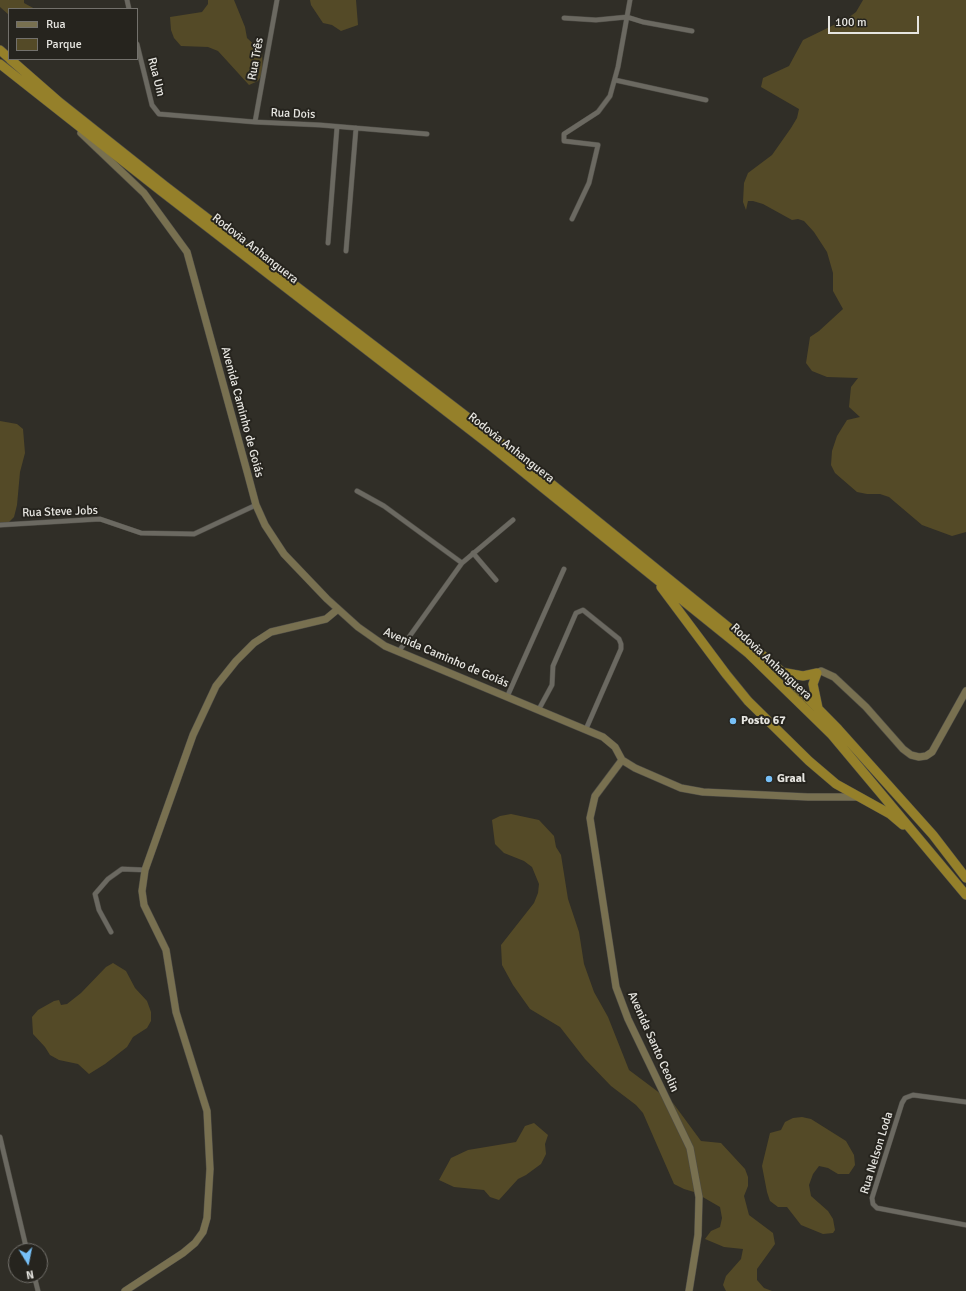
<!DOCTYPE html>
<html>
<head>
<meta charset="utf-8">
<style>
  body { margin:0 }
  #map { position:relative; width:966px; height:1291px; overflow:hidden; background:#302e27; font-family:Signika,sans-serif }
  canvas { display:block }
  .legend { position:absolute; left:8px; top:8px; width:130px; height:52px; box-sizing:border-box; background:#26241e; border:1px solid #73716c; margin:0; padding:5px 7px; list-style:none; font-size:12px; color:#e6e5e0 }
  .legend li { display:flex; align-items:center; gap:8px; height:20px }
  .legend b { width:20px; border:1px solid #73716c }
  .north { position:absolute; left:8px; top:1243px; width:40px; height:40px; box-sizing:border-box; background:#26241e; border:1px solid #73716c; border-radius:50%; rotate:170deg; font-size:11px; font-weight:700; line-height:16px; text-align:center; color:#e6e5e0 }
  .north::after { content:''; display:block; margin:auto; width:14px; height:18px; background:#77c0f7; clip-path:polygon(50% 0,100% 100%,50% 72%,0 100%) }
  .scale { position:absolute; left:828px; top:16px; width:91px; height:18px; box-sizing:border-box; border:2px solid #e6e5e0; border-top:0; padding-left:5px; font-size:12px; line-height:14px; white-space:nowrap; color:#e6e5e0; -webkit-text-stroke:3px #26241e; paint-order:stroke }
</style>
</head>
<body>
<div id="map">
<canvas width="966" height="1291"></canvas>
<ul class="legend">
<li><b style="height:5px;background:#787050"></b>Rua</li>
<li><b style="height:11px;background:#544a27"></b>Parque</li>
</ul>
<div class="north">N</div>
<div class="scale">100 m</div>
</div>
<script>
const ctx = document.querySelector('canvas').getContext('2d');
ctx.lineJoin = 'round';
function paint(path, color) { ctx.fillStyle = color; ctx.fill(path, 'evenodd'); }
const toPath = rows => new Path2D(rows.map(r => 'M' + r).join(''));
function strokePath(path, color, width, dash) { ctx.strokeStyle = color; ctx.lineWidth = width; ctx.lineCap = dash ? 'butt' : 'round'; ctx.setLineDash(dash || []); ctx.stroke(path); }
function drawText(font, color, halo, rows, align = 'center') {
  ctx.font = font + ' Signika,sans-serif'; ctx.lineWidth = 4; ctx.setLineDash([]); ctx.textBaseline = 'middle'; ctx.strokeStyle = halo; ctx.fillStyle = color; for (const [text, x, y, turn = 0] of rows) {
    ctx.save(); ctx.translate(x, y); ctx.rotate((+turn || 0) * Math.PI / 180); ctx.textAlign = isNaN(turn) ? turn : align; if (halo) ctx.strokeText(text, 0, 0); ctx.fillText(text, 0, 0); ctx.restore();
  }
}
const green = toPath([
  [0,0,24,0,24,3,35,9,9,9,9,15,0,7],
  [208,0,234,0,245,27,247,38,262,52,263,73,258,81,249,85,218,51,208,47,181,46,174,38,171,30,170,17,202,12,208,4],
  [310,0,356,0,358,25,341,31,332,25,323,23,311,5],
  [863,0,966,0,966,532,952,536,922,525,889,497,880,494,867,494,857,492,835,473,831,465,832,451,837,436,847,420,860,417,849,407,851,387,858,378,827,377,812,371,806,363,810,337,819,331,843,309,833,291,833,273,827,252,814,232,804,221,798,219,792,220,763,204,753,201,748,201,746,210,743,202,744,183,748,173,772,155,791,128,797,118,799,109,761,87,763,78,789,66,803,40,848,18,856,12],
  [0,421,17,424,23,429,25,453,20,472,17,505,14,517,7,524,0,527],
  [511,814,539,820,554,836,556,847,561,855,568,899,579,932,584,964,594,992,608,1017,629,1070,673,1103,701,1141,721,1143,745,1169,748,1177,748,1186,744,1196,749,1215,773,1233,775,1244,757,1269,757,1280,764,1288,772,1291,726,1291,723,1285,726,1276,741,1259,743,1249,724,1247,705,1239,711,1231,720,1227,722,1218,720,1207,694,1192,684,1189,674,1184,643,1113,636,1105,611,1086,585,1059,560,1027,530,1009,513,985,502,965,501,945,534,903,538,893,539,884,532,867,524,861,504,853,495,844,492,820,500,816],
  [113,963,126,971,135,988,147,1001,151,1012,151,1021,147,1028,133,1037,127,1047,105,1064,89,1074,78,1064,59,1060,50,1055,45,1047,33,1034,32,1017,38,1010,54,1001,59,1000,61,1005,67,1004,81,993,106,967],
  [802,1117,811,1119,846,1141,854,1155,855,1165,849,1174,838,1174,828,1168,819,1166,813,1174,809,1185,811,1196,828,1211,833,1219,835,1230,833,1233,823,1234,801,1225,787,1207,778,1207,770,1201,767,1192,762,1166,770,1133,781,1130,785,1122,793,1118],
  [534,1123,548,1135,545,1144,546,1154,541,1164,526,1175,518,1179,499,1200,490,1197,484,1190,454,1187,439,1180,451,1158,468,1150,516,1142,525,1126]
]);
const street = toPath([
  [127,0,129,9],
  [627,17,643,22,692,31],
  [564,18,596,20,627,17],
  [137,44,152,105,159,114,255,122,320,125,427,134],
  [615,80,706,100],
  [255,122,277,0],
  [572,219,589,183,598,145,564,141,564,134,598,112,610,96,618,67,630,0],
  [328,243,337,127],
  [346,251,356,128],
  [357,491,384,506,462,563],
  [0,525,100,519,141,533,194,534,256,505],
  [473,553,496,580],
  [399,651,462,563,513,520],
  [507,697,564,569],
  [539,709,552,685,553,666,576,613,583,610,619,639,621,644,621,649,586,729],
  [111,932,99,910,95,894,108,879,122,869,145,870],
  [966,1102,913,1095,905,1098,902,1103,872,1198,873,1204,877,1208,966,1225],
  [0,1137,27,1251],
  [34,1275,38,1291]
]);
const secondary = toPath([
  [81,133,144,193,187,252,248,475,256,505,265,525,284,554,327,599,358,627,385,646,603,737,615,747,622,760,635,768,681,788,703,792,744,794,808,797,859,797],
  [817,673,821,671,834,677,866,707,903,749,911,755,919,757,926,756,932,752,966,691],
  [622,760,595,796,590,818,616,987,628,1019,690,1148,699,1197,698,1235,689,1291],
  [125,1291,183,1253,195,1243,203,1232,207,1218,210,1169,207,1111,176,1012,166,950,144,905,142,891,145,870,193,735,216,686,236,661,254,643,271,632,326,619,338,609]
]);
const highway = toPath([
  [0,50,9,58],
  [10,59,58,101,165,186,496,439,754,648,781,671,838,729,933,835,966,878],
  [0,64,161,191,491,446,748,653,832,735,966,895],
  [661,587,726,674,748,701,809,761,836,784,890,814,903,825],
  [781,672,803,676,817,673],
  [817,673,813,684,818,708]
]);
const markers = [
  [733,721,4,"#77c0f7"],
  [769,779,4,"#77c0f7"]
];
const streetNames = [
  ["Rua Três",256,59,-80],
  ["Rua Um",156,77,76],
  ["Rua Dois",293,114,2],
  ["Rodovia Anhanguera",255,249,38],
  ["Avenida Caminho de Goiás",242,412,75],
  ["Rodovia Anhanguera",511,448,38],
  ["Rua Steve Jobs",60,512,-2],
  ["Avenida Caminho de Goiás",446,658,23],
  ["Rodovia Anhanguera",771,662,43],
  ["Avenida Santo Ceolin",653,1042,66],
  ["Rua Nelson Loda",877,1153,-73]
];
const poiNames = [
  ["Posto 67",741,721],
  ["Graal",777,779]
];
paint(green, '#544a27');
strokePath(street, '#4e4c46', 5.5);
strokePath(secondary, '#4e4c46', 8);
strokePath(highway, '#4e4c46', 10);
strokePath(street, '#6b6961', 4.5);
strokePath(secondary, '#787050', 7);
strokePath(highway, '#95802a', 9);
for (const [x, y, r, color] of markers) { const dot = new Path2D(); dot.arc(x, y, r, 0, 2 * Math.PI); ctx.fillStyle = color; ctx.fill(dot); strokePath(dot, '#26241e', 1.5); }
drawText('12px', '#e6e5e0', '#26241e', streetNames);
drawText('bold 12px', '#e6e5e0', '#26241e', poiNames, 'left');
</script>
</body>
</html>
